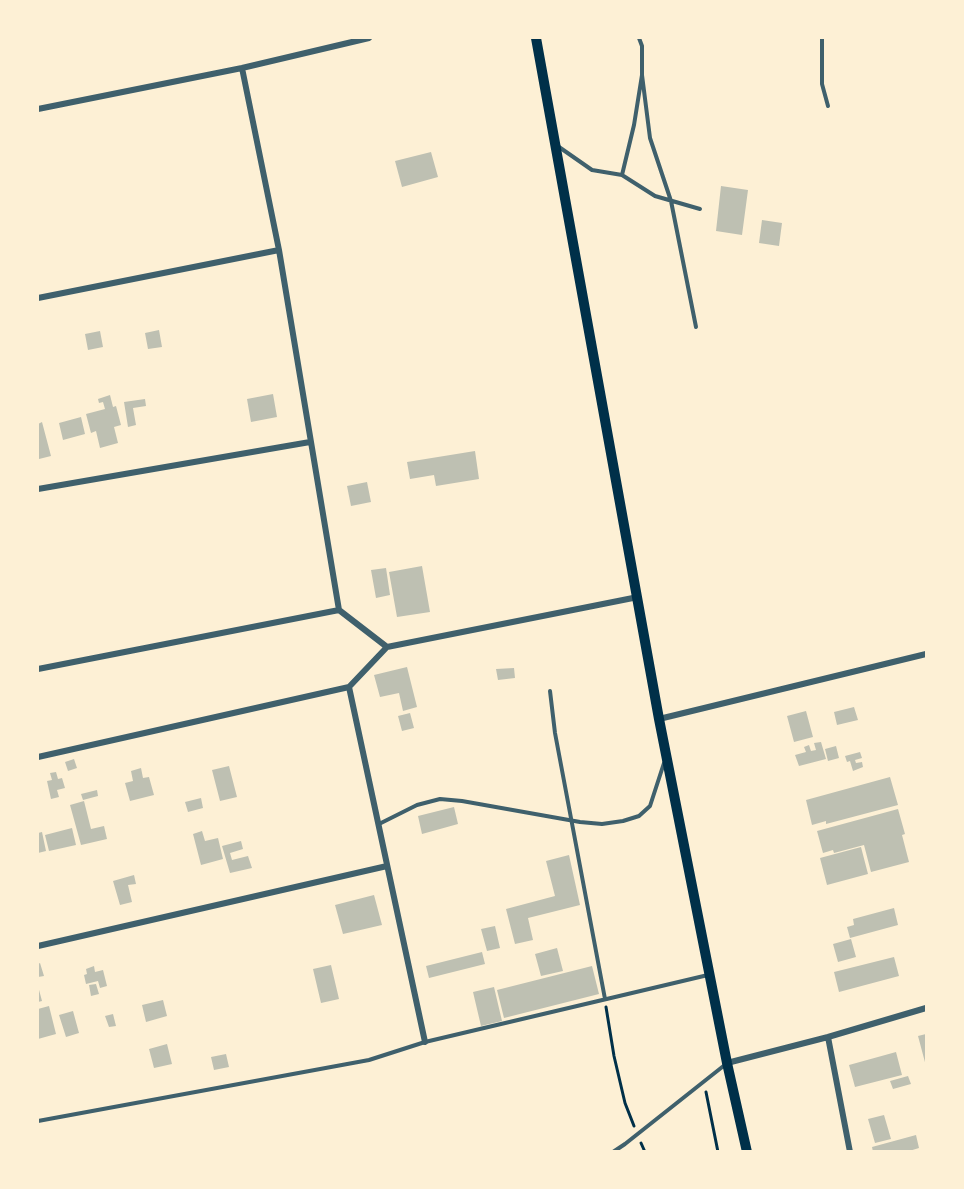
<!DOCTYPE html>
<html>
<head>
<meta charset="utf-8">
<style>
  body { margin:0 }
  #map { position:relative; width:964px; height:1189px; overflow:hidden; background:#fdf0d5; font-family:Lato,sans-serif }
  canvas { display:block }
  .frame { position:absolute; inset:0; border:39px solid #fdf0d5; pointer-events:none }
</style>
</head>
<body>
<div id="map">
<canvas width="964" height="1189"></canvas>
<div class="frame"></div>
</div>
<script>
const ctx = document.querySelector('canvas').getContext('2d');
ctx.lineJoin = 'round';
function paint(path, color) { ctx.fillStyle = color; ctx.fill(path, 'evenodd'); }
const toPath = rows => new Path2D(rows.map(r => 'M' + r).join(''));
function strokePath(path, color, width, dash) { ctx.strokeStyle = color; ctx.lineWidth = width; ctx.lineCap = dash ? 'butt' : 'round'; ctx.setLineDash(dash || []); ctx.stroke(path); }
const building = toPath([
  [431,152,438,177,402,187,395,161],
  [721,186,748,190,742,235,716,231],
  [762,220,782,223,779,246,759,243],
  [159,330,162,347,148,349,145,333],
  [100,331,103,347,88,350,85,334],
  [273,394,277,417,251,422,247,399],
  [110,395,113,407,116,406,121,425,114,427,118,443,100,448,96,431,91,433,86,414,105,409,103,402,99,403,98,399],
  [145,399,146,406,133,408,136,425,128,427,124,402],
  [81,417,85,434,63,440,59,423],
  [42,422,51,456,39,459,38,424],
  [475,451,479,479,436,486,434,475,410,479,407,462],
  [367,482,371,502,351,506,347,486],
  [422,566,430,612,397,617,389,572],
  [386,568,390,595,376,598,371,570],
  [407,667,417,707,403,711,399,693,380,697,374,675],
  [514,668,515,678,498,680,496,669],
  [854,707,858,720,837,725,834,712],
  [806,711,813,737,794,742,787,716],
  [410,713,414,728,402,731,398,716],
  [821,742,826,759,799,766,795,755,806,752,804,747,809,745,811,751,816,750,814,743],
  [836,746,839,758,828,761,825,749],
  [860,752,862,758,855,760,856,763,862,762,863,767,853,771,850,761,847,762,845,756],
  [74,759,77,768,68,771,65,762],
  [229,766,237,797,220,801,212,770],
  [141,768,143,778,149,777,154,795,130,801,125,783,133,781,131,771],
  [56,772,58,779,62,778,65,788,57,790,59,797,51,799,47,781,52,780,50,773],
  [890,777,898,805,826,824,826,821,812,825,806,800],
  [97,790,98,796,83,800,81,794],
  [201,798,203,808,188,812,185,802],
  [84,801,91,829,104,826,107,839,81,845,70,805],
  [454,807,458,824,422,834,418,816],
  [898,809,905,834,902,835,909,862,871,872,864,845,834,853,833,850,823,853,817,831],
  [72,828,76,845,49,851,45,835],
  [202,831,205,841,218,838,223,859,201,865,193,834],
  [42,832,46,851,38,853,38,833],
  [241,841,243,849,230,853,232,860,248,856,252,868,230,873,222,846],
  [861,847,868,874,827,885,820,858],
  [569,855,580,905,528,918,533,940,515,944,506,909,555,896,546,861],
  [134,875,136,884,128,885,132,902,120,905,113,881],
  [374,895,382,925,343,934,335,905],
  [894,908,898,925,850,938,847,927,854,925,853,919],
  [495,926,500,948,487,951,481,929],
  [851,939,856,957,838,962,833,944],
  [557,948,563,971,541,976,535,954],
  [482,952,485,964,429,978,426,966],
  [894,957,899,976,839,992,834,972],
  [40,963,44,976,38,977,38,964],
  [331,965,339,999,321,1003,313,969],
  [94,966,95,972,103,970,107,986,100,988,98,981,86,984,84,975,87,974,86,969],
  [592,966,599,994,504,1018,497,990],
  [96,984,99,994,91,996,89,985],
  [38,986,42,1001,38,1002],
  [494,987,502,1021,481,1026,473,992],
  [163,1000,167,1016,146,1022,142,1005],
  [49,1006,56,1034,38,1039,38,1009],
  [73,1011,79,1033,66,1037,59,1015],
  [113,1014,116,1026,109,1027,105,1016],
  [926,1034,926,1066,918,1036],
  [167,1044,172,1064,154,1068,149,1049],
  [896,1052,902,1075,855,1087,849,1065],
  [226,1054,229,1067,214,1070,211,1057],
  [908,1076,911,1084,893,1089,890,1081],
  [884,1115,891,1139,875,1143,868,1119],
  [916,1135,919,1148,906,1152,873,1152,872,1147]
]);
const path = toPath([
  [606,1007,614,1056,625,1103,634,1126],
  [706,1092,718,1152],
  [641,1143,645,1152]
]);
const service = toPath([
  [822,38,822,84,828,106],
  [642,75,650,138,671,201,696,327],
  [559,147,592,170,622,175,655,196,700,209],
  [622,175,634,125,642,75,642,46,639,38],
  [550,691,555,733,605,999],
  [379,824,417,805,440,799,462,801,580,822,602,824,623,821,639,816,650,806,664,763],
  [38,1121,369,1060,425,1042,708,975],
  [613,1152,625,1144,726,1064]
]);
const minor = toPath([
  [242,68,279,250,339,610,387,647],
  [38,109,242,68,369,38],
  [38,298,279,250],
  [38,489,310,442],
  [38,669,339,610],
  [659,719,926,654],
  [38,757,349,687],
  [38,946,387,866],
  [828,1037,850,1152],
  [425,1042,349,687,387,647,638,597],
  [727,1063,828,1037,926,1008]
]);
const primary = toPath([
  [536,38,659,719,727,1063,747,1152]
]);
paint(building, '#bec0b2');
strokePath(path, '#003049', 3);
strokePath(service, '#3f606c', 4);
strokePath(minor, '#3f606c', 6);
strokePath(primary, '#003049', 10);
</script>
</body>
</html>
